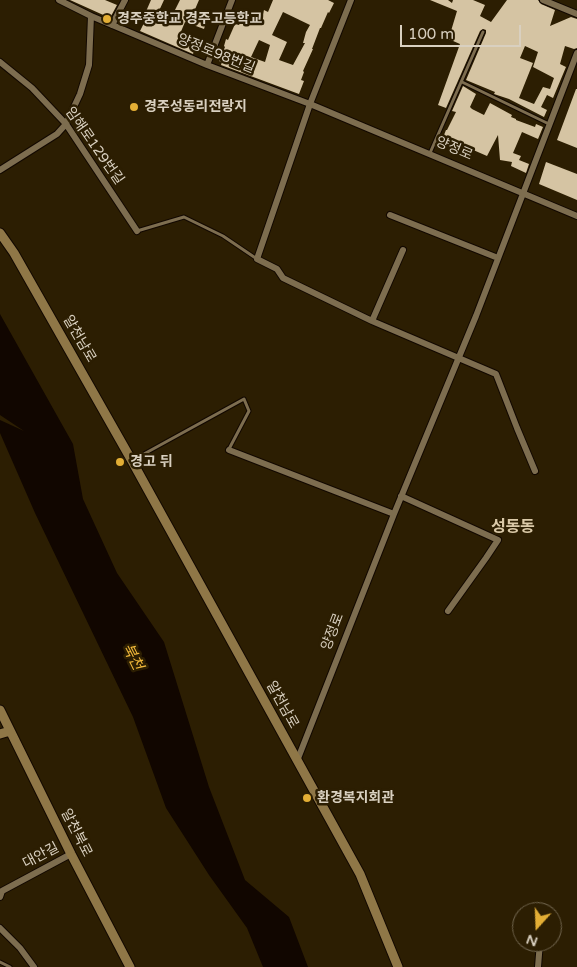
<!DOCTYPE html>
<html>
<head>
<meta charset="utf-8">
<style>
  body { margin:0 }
  #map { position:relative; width:577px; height:967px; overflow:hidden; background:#2c1e02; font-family:"Varela Round",sans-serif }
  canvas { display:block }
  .north { position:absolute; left:512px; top:902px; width:50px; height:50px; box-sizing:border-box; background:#2c1e02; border:1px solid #71654e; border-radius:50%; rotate:200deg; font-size:14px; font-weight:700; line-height:20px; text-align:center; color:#d9d0c0 }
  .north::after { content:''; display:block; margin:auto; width:18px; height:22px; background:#e3ae35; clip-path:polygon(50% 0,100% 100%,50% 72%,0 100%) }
  .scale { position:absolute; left:400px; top:25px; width:121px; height:22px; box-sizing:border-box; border:2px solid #d9d0c0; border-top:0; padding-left:6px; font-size:15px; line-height:18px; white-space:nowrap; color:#d9d0c0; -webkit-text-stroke:4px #2c1e02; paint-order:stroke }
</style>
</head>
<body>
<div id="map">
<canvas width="577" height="967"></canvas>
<div class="north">N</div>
<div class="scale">100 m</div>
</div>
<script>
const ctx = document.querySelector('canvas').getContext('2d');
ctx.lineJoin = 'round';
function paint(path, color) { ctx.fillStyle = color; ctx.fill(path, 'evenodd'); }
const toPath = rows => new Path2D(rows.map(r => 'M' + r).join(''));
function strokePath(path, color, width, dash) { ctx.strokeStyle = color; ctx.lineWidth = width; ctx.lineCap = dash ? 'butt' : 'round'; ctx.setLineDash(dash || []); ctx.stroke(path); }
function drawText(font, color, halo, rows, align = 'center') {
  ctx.font = font + ' "Varela Round","Noto Sans KR",sans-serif'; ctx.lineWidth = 5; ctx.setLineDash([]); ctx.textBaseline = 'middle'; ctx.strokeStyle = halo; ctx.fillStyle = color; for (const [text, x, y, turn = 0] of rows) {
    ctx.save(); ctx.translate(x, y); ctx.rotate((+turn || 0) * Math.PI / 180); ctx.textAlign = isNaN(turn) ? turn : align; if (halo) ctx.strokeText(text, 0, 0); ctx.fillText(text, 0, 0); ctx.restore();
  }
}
const water = toPath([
  [0,314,73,444,83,499,117,573,164,642,209,787,245,880,289,917,308,967,263,967,247,928,209,875,166,808,133,717,35,513,0,433,0,420,24,431,0,415]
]);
const building = toPath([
  [70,0,105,0,117,5,110,18],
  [151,0,164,0,158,13,171,18,180,0,199,0,193,14,207,19,204,29,185,22,177,41,190,46,191,41,197,43,193,54,140,31,147,17,144,16],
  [273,0,328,0,334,3,329,13,328,12,321,28,320,28,312,49,313,49,303,71,304,72,301,80,304,81,299,94,221,65,222,62,219,61,225,47,224,46,226,39,228,40,235,24,239,25,243,18,254,22,256,12,263,14,264,10,268,12],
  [283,12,310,25,306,32,303,43,305,43,293,65,279,60,287,42,272,35],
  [259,40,270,45,265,62,251,57],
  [430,0,448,0,452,3,453,0,473,0,485,5,480,16,491,22,507,0,538,0,541,4,555,10,550,26,571,17,577,19,577,48,574,49,565,46,560,64,566,67,553,98,547,95,541,107,547,110,544,117,509,99,494,94,495,92,466,80,486,33,486,30,483,29,480,31,446,108,438,105,460,44,444,37,447,30,451,31,457,11],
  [525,46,538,52,533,67,554,78,550,89,543,87,534,104,519,98,533,63,520,58],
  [463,86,476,94,470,107,472,109,484,115,490,103,512,115,511,117,516,119,516,120,535,127,536,124,543,127,538,139,522,132,513,153,521,156,519,160,529,164,526,173,511,166,512,162,500,160,498,135,487,156,455,142,444,135,446,130,447,130,456,112,452,111],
  [576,89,577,89,577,148,557,140],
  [546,162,577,174,577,200,539,184]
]);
const lane = toPath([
  [462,82,549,124],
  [430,153,483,32],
  [137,231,184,217,223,236,257,259],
  [133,460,244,399,249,411,229,449],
  [0,962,10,967]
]);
const street = toPath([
  [59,0,91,16,207,65,310,104,577,216],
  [351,0,310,104,257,259,277,269,283,278,372,321,496,374,517,428,535,471],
  [543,0,577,14],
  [112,25,125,0],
  [0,62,32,88,66,124,137,231],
  [207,65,232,0],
  [0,170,57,134,66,124,80,94,89,65,91,16],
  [390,215,498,258],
  [372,321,403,250],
  [229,450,394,514],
  [401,496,498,540,486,558,448,611],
  [297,761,394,514,476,316,577,53],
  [0,897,2,891,71,854],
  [0,928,20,948,34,967],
  [538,967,540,942]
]);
const secondary = toPath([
  [0,233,14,253,132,461,360,874,398,967],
  [0,710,71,854,130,967],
  [0,734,10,731]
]);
const markers = [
  [107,19,5,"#e3ae35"],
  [134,107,5,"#e3ae35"],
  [120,462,5,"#e3ae35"],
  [307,798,5,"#e3ae35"]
];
const poiNames = [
  ["경주중학교 경주고등학교",117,19],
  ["경주성동리전랑지",144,107],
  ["경고 뒤",130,462],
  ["환경복지회관",317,798]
];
const streetNames = [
  ["양정로98번길",216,54,22],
  ["임해로129번길",94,146,55],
  ["양정로",454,149,23],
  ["알천남로",79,339,60],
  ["양정로",333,632,-69],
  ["알천남로",282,705,61],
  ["알천북로",76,833,63],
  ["대안길",41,856,-28]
];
const waterNames = [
  ["북천",132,657,63]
];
const quarterNames = [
  ["성동동",513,528]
];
paint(water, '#110600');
paint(building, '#d5c4a3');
strokePath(lane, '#120800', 5);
strokePath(street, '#120800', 8);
strokePath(secondary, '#120800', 11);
strokePath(lane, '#7d6d4f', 3);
strokePath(street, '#7d6d4f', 6);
strokePath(secondary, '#8f7747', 9);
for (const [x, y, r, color] of markers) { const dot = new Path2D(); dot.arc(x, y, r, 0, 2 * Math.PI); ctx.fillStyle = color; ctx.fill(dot); strokePath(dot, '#2c1e02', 2); }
drawText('bold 14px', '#d9d0c0', '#2c1e02', poiNames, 'left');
drawText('14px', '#d9d0c0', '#2c1e02', streetNames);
drawText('italic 15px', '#f2b93b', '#2c1e02', waterNames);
drawText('bold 16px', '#dac9a8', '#2c1e02', quarterNames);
</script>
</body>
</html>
